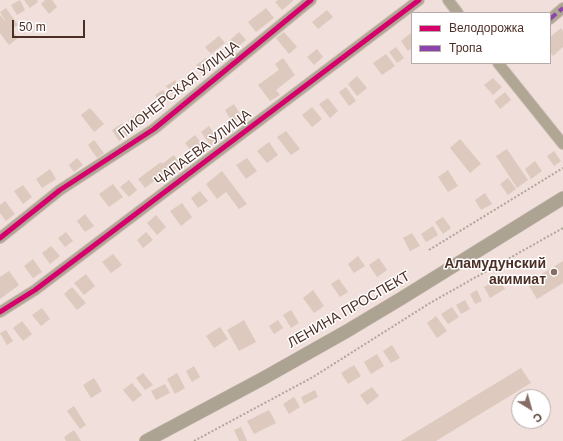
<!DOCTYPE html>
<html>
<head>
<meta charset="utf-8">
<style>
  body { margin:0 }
  #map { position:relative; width:563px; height:441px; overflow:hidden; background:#f0dfda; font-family:Arial,sans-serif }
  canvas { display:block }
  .legend { position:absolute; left:411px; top:12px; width:140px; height:52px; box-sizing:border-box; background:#fff; border:1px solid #b7aba7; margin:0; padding:5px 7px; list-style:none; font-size:12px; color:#4c2e24 }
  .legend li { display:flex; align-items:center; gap:8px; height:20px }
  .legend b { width:20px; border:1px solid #b7aba7 }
  .north { position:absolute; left:511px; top:389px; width:40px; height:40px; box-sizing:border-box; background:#fff; border:1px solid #b7aba7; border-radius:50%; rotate:143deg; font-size:11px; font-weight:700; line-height:16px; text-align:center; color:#4c2e24 }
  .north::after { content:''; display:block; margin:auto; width:14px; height:18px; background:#856c64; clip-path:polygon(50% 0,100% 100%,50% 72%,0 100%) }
  .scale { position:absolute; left:12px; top:20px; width:73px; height:18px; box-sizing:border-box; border:2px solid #4c2e24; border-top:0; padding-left:5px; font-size:12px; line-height:14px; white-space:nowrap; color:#4c2e24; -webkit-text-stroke:3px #fff; paint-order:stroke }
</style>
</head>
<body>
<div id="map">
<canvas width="563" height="441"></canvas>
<ul class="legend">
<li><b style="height:5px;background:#d6006c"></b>Велодорожка</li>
<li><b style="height:5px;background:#8e44ad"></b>Тропа</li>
</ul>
<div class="north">С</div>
<div class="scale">50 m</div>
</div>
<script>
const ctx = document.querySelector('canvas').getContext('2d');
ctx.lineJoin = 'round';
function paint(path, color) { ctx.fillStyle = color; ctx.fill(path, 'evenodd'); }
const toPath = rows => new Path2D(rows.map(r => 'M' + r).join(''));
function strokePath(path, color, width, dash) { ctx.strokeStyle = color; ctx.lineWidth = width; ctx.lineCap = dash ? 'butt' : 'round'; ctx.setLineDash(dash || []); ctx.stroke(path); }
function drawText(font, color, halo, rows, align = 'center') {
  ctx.font = font + ' Arial,sans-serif'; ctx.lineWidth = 3; ctx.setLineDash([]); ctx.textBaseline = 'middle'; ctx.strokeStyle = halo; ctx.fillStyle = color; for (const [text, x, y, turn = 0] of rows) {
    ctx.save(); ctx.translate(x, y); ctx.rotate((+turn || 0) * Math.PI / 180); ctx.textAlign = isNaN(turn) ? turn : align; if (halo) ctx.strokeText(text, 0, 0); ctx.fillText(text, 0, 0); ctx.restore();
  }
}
const building = toPath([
  [20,0,25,10,17,15,11,5],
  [24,0,37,0,38,2,30,8],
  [45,0,52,0,57,7,49,14,41,4],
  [278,0,293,0,293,1,282,10,275,2],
  [6,8,18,25,11,29,18,38,9,45,0,33,0,15,6,22,0,12],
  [266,8,274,18,256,32,248,22],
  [327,10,333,17,318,29,312,22],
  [561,28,563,31,563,47,553,56,550,52,550,37],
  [239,32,246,40,235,49,229,41],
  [284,32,297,47,289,54,276,38],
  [411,33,412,48,408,51,401,41],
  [219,36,225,43,211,54,205,47],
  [396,47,404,58,397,63,389,52],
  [317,49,323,57,314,65,307,57],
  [386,54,395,66,382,75,373,63],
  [206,58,212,66,202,74,196,65],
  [283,58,295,75,276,90,280,95,270,101,258,85,279,70,275,64],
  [357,76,367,88,357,96,348,84],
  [493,78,502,87,493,95,484,85],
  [175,80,182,89,174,96,166,86],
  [346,87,356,101,349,106,339,92],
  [163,90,170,99,161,105,155,95],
  [505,92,511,100,500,109,494,101],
  [328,98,338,111,330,118,319,104],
  [234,104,242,117,233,123,225,110],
  [312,107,322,119,312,127,302,115],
  [90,108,104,124,94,132,81,115],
  [138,113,145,123,134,129,128,120],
  [123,123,130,134,119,141,112,130],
  [209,126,219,140,211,146,201,132],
  [286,131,300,149,291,155,277,137],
  [195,135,205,148,195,156,185,143],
  [460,139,481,164,470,173,450,148],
  [94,140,104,153,97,158,88,145],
  [269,142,278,155,267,163,257,151],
  [507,149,528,180,517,188,496,156],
  [554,151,561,161,554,166,547,156],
  [174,155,181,165,170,174,168,171,145,188,138,179,161,162,162,164],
  [77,158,83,165,74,172,69,165],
  [247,158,257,171,246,179,236,165],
  [535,161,542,171,531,179,525,169],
  [50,169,56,179,42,188,36,179],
  [448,170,458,186,448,192,438,177],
  [222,171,247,204,239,209,226,192,217,199,206,184],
  [508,178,516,189,508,195,500,184],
  [129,180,137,190,129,197,120,187],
  [113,184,123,197,109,207,99,194],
  [23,185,32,197,23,204,14,191],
  [200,191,208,201,198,208,191,198],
  [485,193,492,204,481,210,475,200],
  [5,201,15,214,6,221,0,213,0,205],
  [182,203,192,217,181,226,170,211],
  [85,214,94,226,85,232,77,221],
  [156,215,166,227,157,235,147,223],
  [443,217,451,228,443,234,435,222],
  [433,226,438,235,426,242,421,234],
  [66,232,73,241,65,247,58,238],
  [146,232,153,240,143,248,137,240],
  [412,233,420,246,410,251,403,238],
  [51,246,60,256,50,264,42,253],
  [113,254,122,265,111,273,102,262],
  [358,256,365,266,354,273,348,264],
  [379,258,387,270,377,277,369,265],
  [33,259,42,272,33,278,24,266],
  [563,261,563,283,537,299,527,283],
  [9,271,19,285,0,299,0,277],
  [86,274,95,286,84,295,74,283],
  [339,279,348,292,340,297,331,284],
  [499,279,505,289,490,298,484,287],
  [72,287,86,303,77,310,64,294],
  [313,290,324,306,314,313,303,298],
  [477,290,482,301,475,304,470,294],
  [465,300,470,309,461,314,456,305],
  [452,307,459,317,448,324,441,314],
  [42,308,50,319,41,326,32,315],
  [291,310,299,323,291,328,283,315],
  [436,316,447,331,437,338,427,323],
  [244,320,256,342,239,351,227,330],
  [278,320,283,328,274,334,269,326],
  [22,321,32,334,23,341,13,328],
  [220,327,228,339,214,348,206,336],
  [6,330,13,341,7,345,0,333],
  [392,345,400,358,391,363,383,351],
  [377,354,384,366,371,374,364,362],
  [354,365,361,376,348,384,341,373],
  [194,366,200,377,192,382,186,371],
  [521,368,531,383,436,441,401,441],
  [143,373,153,385,145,390,136,378],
  [177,373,185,388,175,394,167,379],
  [94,378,102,391,91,398,83,385],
  [132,383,142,395,133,402,123,390],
  [165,384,170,393,156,400,151,391],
  [372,387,379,396,367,405,360,395],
  [315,390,318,397,304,404,301,397],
  [294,397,300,407,289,414,283,404],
  [74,406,86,425,80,429,67,411],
  [269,410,276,423,254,434,247,421],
  [241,427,247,441,239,441,234,430],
  [74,430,81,441,66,441,64,437]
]);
const path = toPath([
  [429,250,563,168],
  [194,441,313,377,430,303,563,228]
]);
const minor = toPath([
  [448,0,458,13],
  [550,19,563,8],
  [498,63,563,144],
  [0,238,60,190,154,129,311,0],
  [0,312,35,290,419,0]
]);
const major = toPath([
  [146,441,262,379,347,331,402,298,563,198]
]);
const quiet = toPath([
  [550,19,563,8]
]);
const cycleway = toPath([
  [0,238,60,190,154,129,311,0],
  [0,312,35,290,419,0]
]);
const markers = [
  [554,272,4,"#856c64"]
];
const streetNames = [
  ["ПИОНЕРСКАЯ УЛИЦА",179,90,-38],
  ["ЧАПАЕВА УЛИЦА",203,148,-37],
  ["ЛЕНИНА ПРОСПЕКТ",349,310,-30]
];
const poiNames = [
  ["Аламудунский",546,264],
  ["акимиат",546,280]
];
paint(building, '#ddc9bd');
strokePath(minor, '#cebcb7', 12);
strokePath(major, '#cebcb7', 14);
strokePath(path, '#afa699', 2, [2, 2]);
strokePath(minor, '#afa693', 10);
strokePath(major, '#aca393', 13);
strokePath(quiet, '#8e44ad', 4, [8, 4]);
strokePath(cycleway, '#d6006c', 5);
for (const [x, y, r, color] of markers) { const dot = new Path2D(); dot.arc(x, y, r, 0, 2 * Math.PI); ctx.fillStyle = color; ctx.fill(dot); strokePath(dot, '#fff', 1.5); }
drawText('14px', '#4c2e24', '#fff', streetNames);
drawText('bold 14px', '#4c2e24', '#fff', poiNames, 'right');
</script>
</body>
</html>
